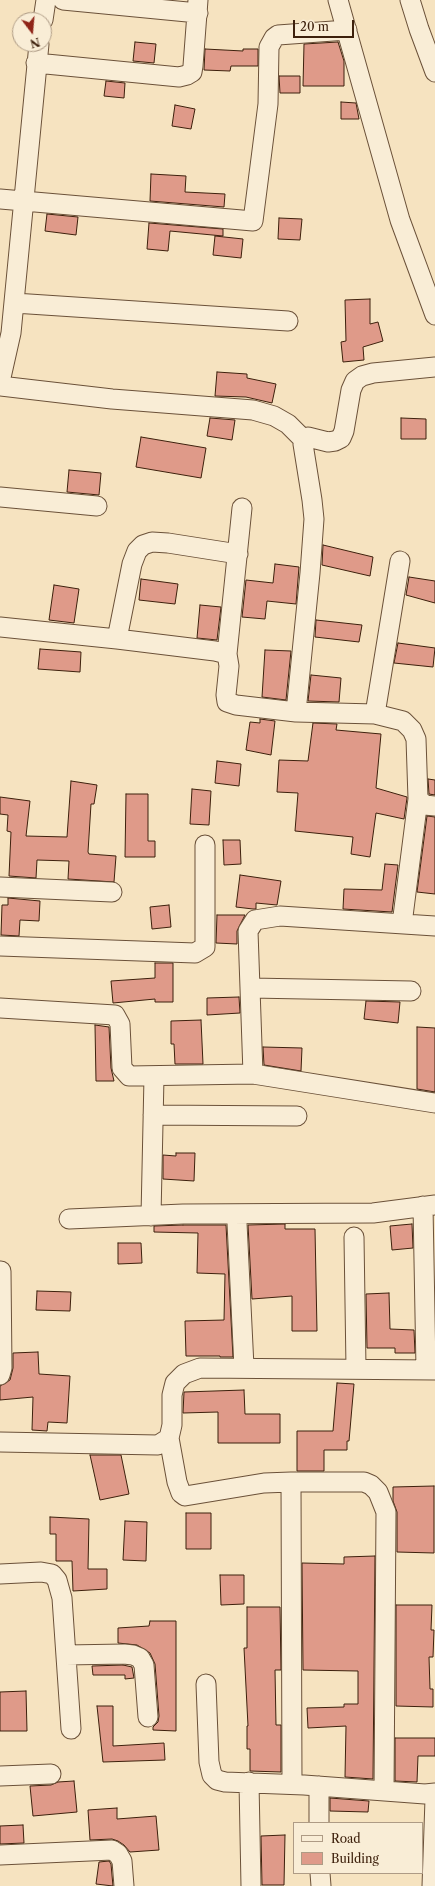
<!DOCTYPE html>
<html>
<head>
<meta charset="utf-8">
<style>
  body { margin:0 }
  #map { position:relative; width:435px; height:1886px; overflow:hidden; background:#f6e3c0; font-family:"Libre Caslon Text",serif }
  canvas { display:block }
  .legend { position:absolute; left:293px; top:1822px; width:130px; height:52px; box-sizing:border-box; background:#f9edd6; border:1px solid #ae9b85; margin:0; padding:5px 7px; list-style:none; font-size:12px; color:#3d200c }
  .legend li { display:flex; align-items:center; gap:8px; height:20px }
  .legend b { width:20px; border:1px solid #ae9b85 }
  .north { position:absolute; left:12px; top:12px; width:40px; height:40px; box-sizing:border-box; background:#f9edd6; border:1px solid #ae9b85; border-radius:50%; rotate:164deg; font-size:11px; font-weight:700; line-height:16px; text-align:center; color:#3d200c }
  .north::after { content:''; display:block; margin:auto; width:14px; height:18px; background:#8f2418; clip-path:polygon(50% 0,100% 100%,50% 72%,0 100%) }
  .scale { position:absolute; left:293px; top:20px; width:61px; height:18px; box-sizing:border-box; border:2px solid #3d200c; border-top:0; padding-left:5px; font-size:12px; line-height:14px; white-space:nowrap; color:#3d200c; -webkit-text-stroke:3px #f9edd6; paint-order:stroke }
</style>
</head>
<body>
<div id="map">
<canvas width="435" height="1886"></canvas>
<ul class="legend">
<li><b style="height:5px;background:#f9edd6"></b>Road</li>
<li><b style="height:11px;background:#df9a89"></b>Building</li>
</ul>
<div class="north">N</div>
<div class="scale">20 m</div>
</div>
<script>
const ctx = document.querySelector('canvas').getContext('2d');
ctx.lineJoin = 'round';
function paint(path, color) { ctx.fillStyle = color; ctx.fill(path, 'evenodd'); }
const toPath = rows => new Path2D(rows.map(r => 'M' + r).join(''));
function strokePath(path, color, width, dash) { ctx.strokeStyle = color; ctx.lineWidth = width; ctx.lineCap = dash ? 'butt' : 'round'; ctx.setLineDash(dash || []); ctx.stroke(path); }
const building = toPath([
  [135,42,156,44,154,63,133,61,135,42],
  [338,42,344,61,344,86,303,86,304,44,338,42],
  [205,49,243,51,243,49,258,49,258,66,231,66,230,71,204,70,205,49],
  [279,76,300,76,300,93,280,93,279,76],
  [106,81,125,83,124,98,104,96,106,81],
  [341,102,356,103,359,119,341,119,341,102],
  [175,105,195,109,191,129,172,126,175,105],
  [151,174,186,176,185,192,225,194,224,207,150,201,151,174],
  [47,214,78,217,76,235,45,231,47,214],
  [279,218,302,219,300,240,278,239,279,218],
  [149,223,223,229,223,236,170,231,168,251,147,249,149,223],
  [215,236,243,239,241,258,213,255,215,236],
  [370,299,370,324,378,322,383,341,363,347,364,360,343,362,341,342,346,341,345,300,370,299],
  [217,372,247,374,247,378,276,384,272,403,246,397,215,396,217,372],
  [210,418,235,420,232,440,207,436,210,418],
  [401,418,426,419,426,439,401,439,401,418],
  [141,437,206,448,201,478,136,467,141,437],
  [69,470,101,473,99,495,67,492,69,470],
  [323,545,373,557,370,576,322,565,323,545],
  [275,564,299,567,296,604,267,601,265,619,242,617,246,580,273,583,275,564],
  [409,577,435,581,435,603,406,595,409,577],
  [141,579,178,584,175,604,139,600,141,579],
  [54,585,79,589,74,623,49,620,54,585],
  [200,605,221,607,217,640,197,638,200,605],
  [316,620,362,625,359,642,315,637,316,620],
  [398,643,435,648,433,667,394,663,398,643],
  [40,649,81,652,80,672,38,669,40,649],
  [265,650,291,651,286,700,262,697,265,650],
  [311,675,341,678,339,702,308,701,311,675],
  [260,719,275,721,271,755,246,750,250,722,260,723,260,719],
  [313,723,337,724,336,730,381,734,376,788,407,797,407,798,404,819,376,813,370,857,351,854,353,837,295,831,298,793,277,792,279,760,308,761,313,723],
  [217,761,241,764,239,786,215,783,217,761],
  [428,779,435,780,435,795,429,794,428,779],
  [71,781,97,785,94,804,91,804,88,852,89,854,116,856,114,882,68,879,69,861,37,860,36,878,9,876,11,832,7,831,8,815,0,814,0,797,30,801,26,836,67,837,71,781],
  [192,789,211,791,209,825,190,824,192,789],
  [126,794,148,794,148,841,155,841,155,857,125,857,126,794],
  [427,816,435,817,435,894,417,892,427,816],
  [223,840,240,840,241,864,224,865,223,840],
  [385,864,398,865,392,912,343,909,344,889,382,890,385,864],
  [240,875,281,881,277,905,256,903,256,909,253,909,236,907,240,875],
  [8,898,40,901,39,921,20,920,19,936,1,935,2,905,8,905,8,898],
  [169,905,171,927,152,929,150,907,169,905],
  [217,915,245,915,237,931,237,944,216,943,217,915],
  [155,963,173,963,173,1002,155,1002,155,999,113,1003,111,981,155,978,155,963],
  [239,997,240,1013,207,1015,207,998,239,997],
  [366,1001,400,1002,398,1023,364,1019,366,1001],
  [201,1020,203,1064,175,1064,174,1044,171,1044,171,1021,201,1020],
  [95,1025,109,1027,111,1068,114,1081,96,1081,95,1025],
  [417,1027,435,1028,435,1092,417,1089,417,1027],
  [263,1047,302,1048,301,1071,264,1065,263,1047],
  [176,1153,195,1153,194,1181,163,1179,163,1155,176,1156,176,1153],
  [285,1224,285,1229,315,1229,317,1331,292,1331,292,1296,252,1299,248,1225,285,1224],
  [412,1224,413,1248,392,1250,390,1226,412,1224],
  [183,1225,226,1225,233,1357,220,1357,220,1356,186,1356,185,1321,224,1320,225,1274,197,1273,198,1233,154,1232,154,1226,183,1225],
  [118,1243,141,1243,142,1263,118,1264,118,1243],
  [37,1291,71,1292,70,1311,36,1310,37,1291],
  [389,1293,390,1329,414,1330,415,1353,395,1353,395,1348,367,1348,366,1294,389,1293],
  [38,1352,39,1374,70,1376,67,1423,48,1422,47,1431,32,1430,33,1397,0,1400,0,1386,10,1380,13,1368,13,1353,38,1352],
  [337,1383,354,1384,349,1441,347,1441,347,1450,324,1450,324,1471,297,1471,297,1431,333,1431,337,1383],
  [244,1390,245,1414,280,1414,280,1443,218,1443,218,1412,183,1413,184,1392,244,1390],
  [90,1455,121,1455,129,1494,100,1500,90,1455],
  [434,1486,434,1553,397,1552,397,1512,393,1501,393,1487,434,1486],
  [186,1513,211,1513,211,1549,186,1549,186,1513],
  [50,1517,89,1519,88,1569,107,1569,107,1589,73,1591,72,1561,56,1561,56,1534,50,1534,50,1517],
  [125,1521,147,1522,146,1561,123,1560,125,1521],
  [375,1556,373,1779,345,1777,346,1726,308,1728,307,1708,344,1707,344,1704,358,1704,358,1671,303,1670,302,1563,344,1564,344,1557,375,1556],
  [220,1575,244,1575,244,1604,221,1605,220,1575],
  [396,1605,432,1605,431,1630,434,1630,433,1657,429,1657,430,1689,433,1689,433,1707,396,1706,396,1605],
  [247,1607,280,1607,281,1670,275,1670,276,1725,281,1725,281,1772,250,1771,250,1749,247,1749,247,1726,248,1726,244,1648,247,1648,247,1607],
  [150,1621,176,1621,176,1731,153,1730,153,1727,158,1722,159,1716,155,1664,150,1653,137,1645,118,1643,118,1628,149,1626,150,1621],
  [123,1665,132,1667,134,1678,125,1679,125,1675,93,1675,92,1666,123,1665],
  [26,1691,27,1731,0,1731,0,1692,26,1691],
  [97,1706,113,1706,113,1746,164,1743,165,1760,103,1762,97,1706],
  [395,1738,435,1738,435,1756,418,1756,417,1782,395,1781,395,1738],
  [74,1781,77,1812,33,1816,30,1786,51,1785,58,1782,74,1781],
  [330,1798,369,1801,368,1812,330,1811,330,1798],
  [117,1808,117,1819,156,1816,159,1850,130,1852,124,1845,118,1841,112,1839,90,1840,88,1810,117,1808],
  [23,1825,24,1843,0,1844,0,1826,23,1825],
  [285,1835,284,1885,262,1885,261,1836,285,1835],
  [109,1861,111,1864,113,1886,96,1884,99,1862,109,1861]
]);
const street = toPath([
  [63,0,198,13],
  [338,0,400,220,435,315],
  [410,0,419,29,435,72],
  [43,20,46,0],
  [36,63,179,77,187,75,192,72,193,66,198,0],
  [0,199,253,221,268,104,269,47,274,38,278,35,347,30],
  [14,303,288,321],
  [0,382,11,333,39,44],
  [0,386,112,399,253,410,274,416,288,424,304,440],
  [0,497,97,506],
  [0,627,117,639,215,651,227,654,229,666,226,695,227,702,236,705,296,712,375,714,403,721,412,730,416,739,418,799,425,805,435,806],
  [117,639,132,564,137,551,143,545,152,542,168,543,238,554],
  [227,654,242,508],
  [296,712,310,573,314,519,312,500,303,444,304,440,308,437,328,442,335,441,341,438,344,431,351,390,355,381,362,376,373,373,435,367],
  [375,714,400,561],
  [0,887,112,892],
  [402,924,418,799],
  [0,946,195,953,205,947,205,845],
  [251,988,411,991],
  [0,1008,115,1015,120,1024,122,1068,129,1076,253,1074,435,1103],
  [253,1074,248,931,255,920,280,916,435,926],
  [153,1115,297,1116],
  [423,1206,426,1369],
  [151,1216,154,1077],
  [69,1219,183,1214,373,1213,435,1205],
  [237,1223,244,1367],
  [354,1237,356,1368],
  [0,1375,2,1368,1,1271],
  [169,1438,177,1482,181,1493,185,1496,264,1483,291,1482,364,1482,371,1485,378,1492,386,1512,384,1791],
  [0,1442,158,1445,169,1438,172,1425,172,1395,175,1383,184,1374,200,1368,435,1370],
  [291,1482,292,1784],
  [0,1574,41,1572,52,1574,57,1580,62,1598,71,1729],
  [66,1655,124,1654,133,1655,140,1658,144,1665,148,1717],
  [206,1684,209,1762,212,1775,217,1780,225,1782,304,1785,425,1794,435,1793],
  [0,1776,51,1774],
  [249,1782,251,1886],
  [319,1786,319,1823],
  [0,1855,112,1850,118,1854,122,1861,124,1886],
  [320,1873,321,1886],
  [432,1886,435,1799]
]);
paint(building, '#df9a89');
strokePath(building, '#3d200c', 1);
strokePath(street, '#6b5139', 21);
strokePath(street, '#f9edd6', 19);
</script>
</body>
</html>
